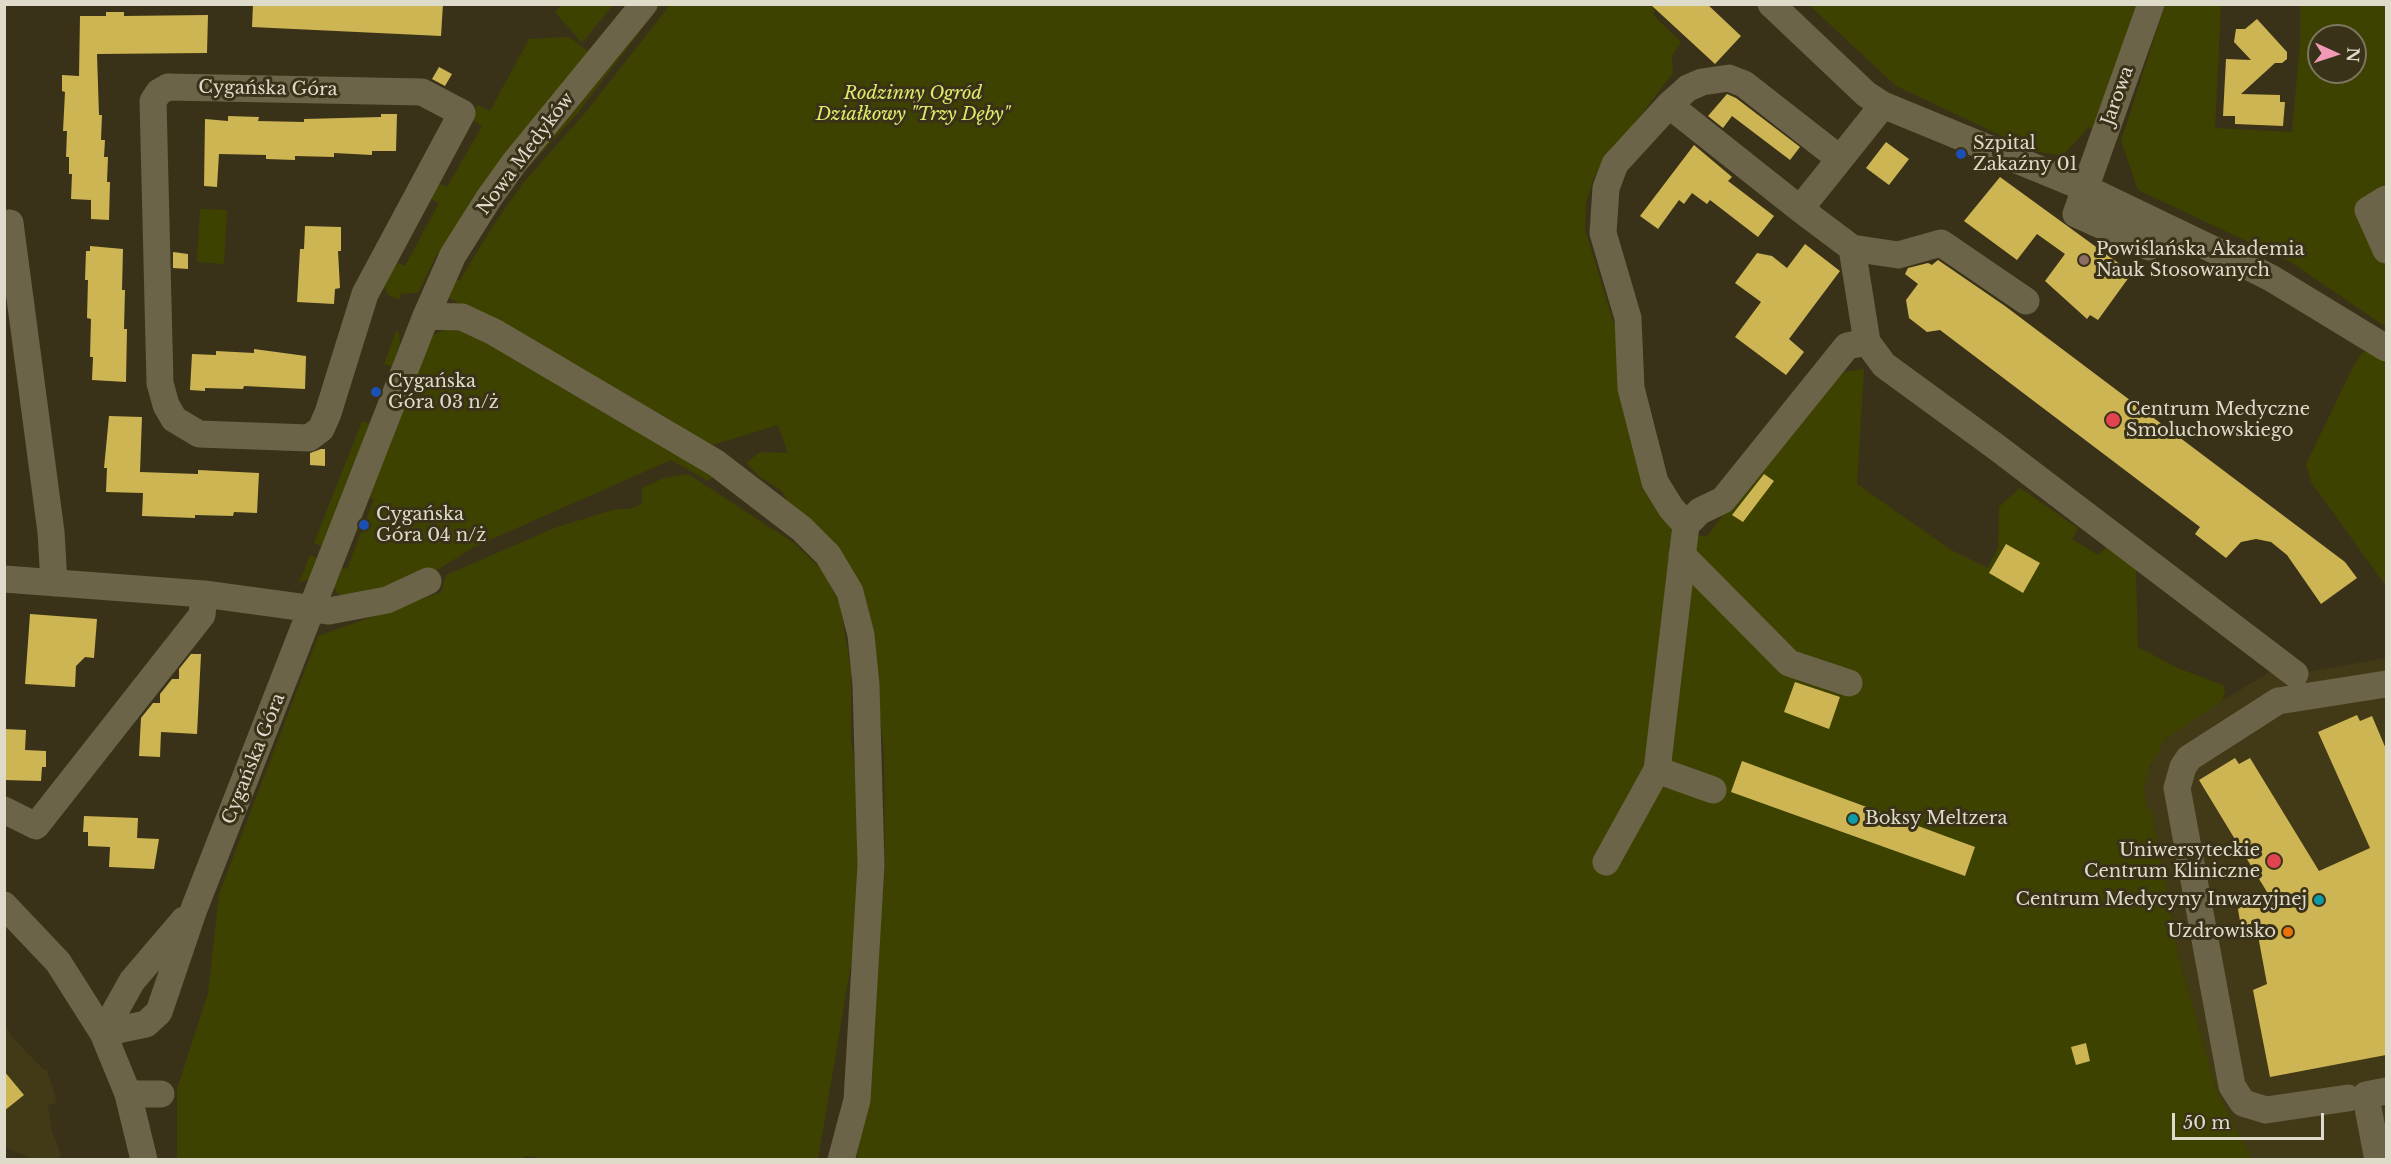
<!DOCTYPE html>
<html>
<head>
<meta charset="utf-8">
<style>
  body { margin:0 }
  #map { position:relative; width:2391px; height:1164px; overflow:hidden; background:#393218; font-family:"Libre Baskerville",serif }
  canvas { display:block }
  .frame { position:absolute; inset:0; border:6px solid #dfdbcb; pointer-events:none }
  .north { position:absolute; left:2307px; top:24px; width:60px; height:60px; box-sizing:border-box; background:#393218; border:2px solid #7b7660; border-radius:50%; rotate:93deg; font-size:16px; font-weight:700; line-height:24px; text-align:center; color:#dfdbcb }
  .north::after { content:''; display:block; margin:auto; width:21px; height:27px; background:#f09ab6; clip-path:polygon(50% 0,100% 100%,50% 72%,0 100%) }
  .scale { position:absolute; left:2172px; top:1113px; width:152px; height:27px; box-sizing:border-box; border:3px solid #dfdbcb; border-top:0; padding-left:8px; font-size:18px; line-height:21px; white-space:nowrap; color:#dfdbcb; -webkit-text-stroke:4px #393218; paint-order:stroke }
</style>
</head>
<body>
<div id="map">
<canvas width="2391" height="1164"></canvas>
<div class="frame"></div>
<div class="north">N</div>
<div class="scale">50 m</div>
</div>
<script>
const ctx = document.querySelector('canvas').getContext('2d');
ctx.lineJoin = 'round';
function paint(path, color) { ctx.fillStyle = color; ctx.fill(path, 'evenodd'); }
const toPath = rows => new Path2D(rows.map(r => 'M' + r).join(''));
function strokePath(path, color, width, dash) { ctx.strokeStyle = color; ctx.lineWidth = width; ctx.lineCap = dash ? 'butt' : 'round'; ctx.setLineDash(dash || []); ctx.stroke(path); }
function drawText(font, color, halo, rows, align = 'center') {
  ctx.font = font + ' "Libre Baskerville",serif'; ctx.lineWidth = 6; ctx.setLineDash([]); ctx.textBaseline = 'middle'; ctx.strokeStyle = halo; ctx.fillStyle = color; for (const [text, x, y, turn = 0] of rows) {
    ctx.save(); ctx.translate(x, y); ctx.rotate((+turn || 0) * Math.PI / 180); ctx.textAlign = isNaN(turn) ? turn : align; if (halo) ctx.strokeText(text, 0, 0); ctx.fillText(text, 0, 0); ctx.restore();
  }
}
const built = toPath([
  [2386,658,2386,1159,2252,1159,2217,1091,2191,1000,2180,962,2151,809,2147,809,2144,789,2146,777,2159,747,2174,730,2271,671,2279,677],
  [4,1021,11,1036,43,1069,47,1070,57,1103,48,1105,52,1132,61,1155,57,1159,33,1159,5,1147]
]);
const green = toPath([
  [561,5,561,4,613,5,582,43,555,12],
  [657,5,659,7,577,114,525,171],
  [670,5,1656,5,1653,15,1681,42,1672,56,1673,73,1594,177,1586,203,1585,229,1616,331,1626,416,1673,534,1662,769,1692,535,1707,536,1818,394,1838,373,1864,369,1857,484,1951,550,1988,568,1998,547,1999,507,2020,488,2078,528,2072,539,2098,555,2108,546,2136,567,2138,647,2180,669,2223,685,2225,692,2222,701,2165,739,2150,766,2144,789,2147,809,2151,809,2180,962,2217,1091,2252,1159,857,1159,885,869,884,752,875,667,782,491,760,477,746,463,760,452,788,453,778,425,703,448,448,297,455,280,460,280,494,224,524,182,585,113],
  [1809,5,2138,5,2093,129,2089,127,2062,156,2034,151,1896,86],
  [2165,5,2221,5,2215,128,2292,132,2300,43,2300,5,2386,5,2386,327,2289,261,2138,190,2121,141],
  [2319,36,2355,36,2355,72,2319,72],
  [569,37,592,54,441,255,437,254,418,293,401,294,399,300,387,294,383,281,394,261,405,266,439,203,427,197,435,182,447,187,482,126,469,118,478,105,490,111,529,39],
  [200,209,227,210,224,264,197,262],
  [447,328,459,328,490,339,714,476,708,481,671,460,474,547,434,572,386,596,341,597,334,588,342,568,347,569,374,499,369,497,432,336],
  [396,331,399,332,400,343,392,367,384,364],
  [2368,351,2386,363,2386,586,2311,482,2306,464,2353,367,2362,353],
  [362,421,370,424,323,547,314,543],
  [688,474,794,543,822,570,840,604,851,671,851,740,859,796,861,862,856,935,818,1159,553,1160,526,1156,523,1160,177,1160,177,1089,208,993,219,894,318,636,441,592,446,575,557,527,616,509,629,509,642,504,642,488,664,478],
  [310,555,319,559,310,578,299,583]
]);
const building = toPath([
  [253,4,443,4,441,36,252,27],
  [1650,4,1707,4,1741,36,1715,64],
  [106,12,124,12,124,16,208,15,207,53,97,54,99,115,102,115,101,140,105,140,104,157,108,157,107,182,110,182,109,220,91,219,91,200,71,199,72,174,69,174,69,157,66,157,67,131,63,131,65,92,62,91,62,75,79,76,80,16,106,16],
  [2257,19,2287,52,2287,59,2282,63,2275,63,2241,94,2280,95,2280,102,2285,102,2283,126,2235,124,2235,116,2223,116,2226,59,2251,60,2234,42,2236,29,2245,29],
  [439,67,452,74,445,86,432,79],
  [1727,94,1736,98,1800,147,1790,160,1732,116,1723,128,1708,116],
  [381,114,397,114,396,151,372,151,372,155,334,153,334,157,295,156,295,160,266,159,266,155,219,154,217,187,204,186,205,119,228,121,228,116,259,117,258,121,304,122,304,119,381,117],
  [1886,142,1909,159,1889,185,1866,168],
  [1694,145,1732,177,1728,181,1774,216,1758,237,1710,200,1707,204,1692,193,1684,204,1679,200,1658,229,1640,216],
  [2000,177,2132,273,2098,320,2090,315,2087,319,2045,281,2065,254,2037,234,2017,260,1964,221],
  [305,226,341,227,341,251,338,251,340,288,335,289,334,304,297,302,300,249,304,249],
  [1805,244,1840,271,1789,339,1804,352,1786,375,1735,337,1761,302,1735,283,1757,253,1772,256,1787,268],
  [90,246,123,249,122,290,125,290,124,329,127,329,126,382,92,380,93,357,90,357,91,319,87,318,88,280,85,280,86,251,90,251],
  [173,252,188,254,188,269,173,268],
  [1938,260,2005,306,2345,562,2357,578,2321,604,2287,555,2271,542,2256,539,2241,542,2226,558,2195,534,2200,527,1940,330,1927,332,1909,318,1906,300,1918,284,1905,274,1908,268,1928,263,1932,265],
  [254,349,306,356,305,389,244,386,243,389,205,388,205,391,190,390,192,354,216,355,216,351,254,353],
  [109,416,142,417,140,472,198,474,198,470,259,473,257,513,234,512,233,516,195,515,195,518,142,516,143,493,106,492,107,468,104,468],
  [321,449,325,449,325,466,310,465,310,453],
  [1764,474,1774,481,1743,522,1732,515],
  [2006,544,2040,563,2023,593,1989,573],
  [30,614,97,619,94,658,85,657,76,666,75,687,25,684],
  [191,654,201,654,197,734,161,732,160,757,139,756,141,718,153,703,160,703,160,694,172,679,179,679,179,669],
  [1795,682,1840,697,1829,729,1784,712],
  [2357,715,2360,721,2372,716,2386,749,2386,1055,2270,1077,2253,990,2267,984,2257,930,2242,933,2238,909,2267,892,2199,780,2235,758,2239,764,2250,758,2319,871,2370,848,2318,732],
  [4,729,26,730,25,750,46,751,46,767,42,767,41,781,4,780],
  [1742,761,1975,847,1965,876,1731,792],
  [84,816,138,818,137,838,159,839,154,869,109,867,110,847,88,846,88,832,83,832],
  [2086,1043,2090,1061,2076,1065,2071,1047],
  [4,1071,24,1095,4,1111]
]);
const minor = toPath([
  [1771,4,1866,94,1883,105,2085,188,2239,262,2271,278,2386,348],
  [2151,4,2076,214,2149,247,2162,225],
  [168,87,422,92,462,113,365,294,328,413,321,429,309,438,199,434,174,419,166,405,160,383,153,101,159,92,168,87],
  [1669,105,1800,209],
  [1840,159,1800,209,1852,248,1898,255,1941,243,2026,301],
  [2386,199,2368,210,2386,250],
  [10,223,51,532,54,583],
  [426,316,462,317,494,332,716,463,802,529,828,555,850,592,861,635,866,685,871,865,857,1100,841,1160],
  [1867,342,1884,365,1995,446,2295,674],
  [1686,525,1700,511,1723,500,1847,346,1867,342,1852,248],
  [1682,555,1789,663,1849,683],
  [4,579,204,594,329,611,387,600,428,581],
  [1657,770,1713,790],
  [4,810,36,826,202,615,204,594],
  [1606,862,1657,770,1686,525,1671,508,1655,482,1631,388,1628,318,1603,233,1606,188,1615,164,1669,105,1688,88,1702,82,1729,78,1744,84,1840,159,1883,105],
  [4,905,58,962,103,1033,128,1094,144,1160],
  [103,1033,146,1024,159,1012,194,909,426,316,453,255,489,198,514,163,644,4],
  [103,1033,132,981,184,920],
  [128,1094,161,1094],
  [2366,1095,2386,1091],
  [2348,1098,2266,1110,2243,1103,2232,1086,2177,788,2183,767,2189,758,2278,701,2386,684],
  [2368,1108,2378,1160]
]);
const markers = [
  [1961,154,6,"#1a4fb4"],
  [2084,260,6,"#8d6e63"],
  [376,392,6,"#1a4fb4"],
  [2113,420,8,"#e0444e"],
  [364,525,6,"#1a4fb4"],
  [1853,819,6,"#0f9aa8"],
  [2274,861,8,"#e0444e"],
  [2319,900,6,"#0f9aa8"],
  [2288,932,6,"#e8710a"]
];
const streetNames = [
  ["Cygańska Góra",268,89,1],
  ["Jarowa",2118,96,-70],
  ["Nowa Medyków",526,154,-53],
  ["Cygańska Góra",254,759,-68]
];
const parkNames = [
  ["Rodzinny Ogród",913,94],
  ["Działkowy \"Trzy Dęby\"",913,115]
];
const poiNames = [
  ["Szpital",1973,144],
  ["Zakaźny 01",1973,165],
  ["Powiślańska Akademia",2096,250],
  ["Nauk Stosowanych",2096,271],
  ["Cygańska",388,382],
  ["Góra 03 n/ż",388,403],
  ["Centrum Medyczne",2126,410],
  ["Smoluchowskiego",2126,431],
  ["Cygańska",376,515],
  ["Góra 04 n/ż",376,536],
  ["Boksy Meltzera",1865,819],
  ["Uniwersyteckie",2260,851,"right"],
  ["Centrum Kliniczne",2260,872,"right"],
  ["Centrum Medycyny Inwazyjnej",2307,900,"right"],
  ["Uzdrowisko",2276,932,"right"]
];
paint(built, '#423917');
paint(green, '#3e4200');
paint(building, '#ceb554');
strokePath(minor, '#6b6448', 27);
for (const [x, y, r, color] of markers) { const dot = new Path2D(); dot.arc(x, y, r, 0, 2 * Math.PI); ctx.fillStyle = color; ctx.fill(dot); strokePath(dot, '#393218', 2); }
drawText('18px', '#dfdbcb', '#393218', streetNames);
drawText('italic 18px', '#deeb6d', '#393218', parkNames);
drawText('18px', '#dfdbcb', '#393218', poiNames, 'left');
</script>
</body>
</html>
